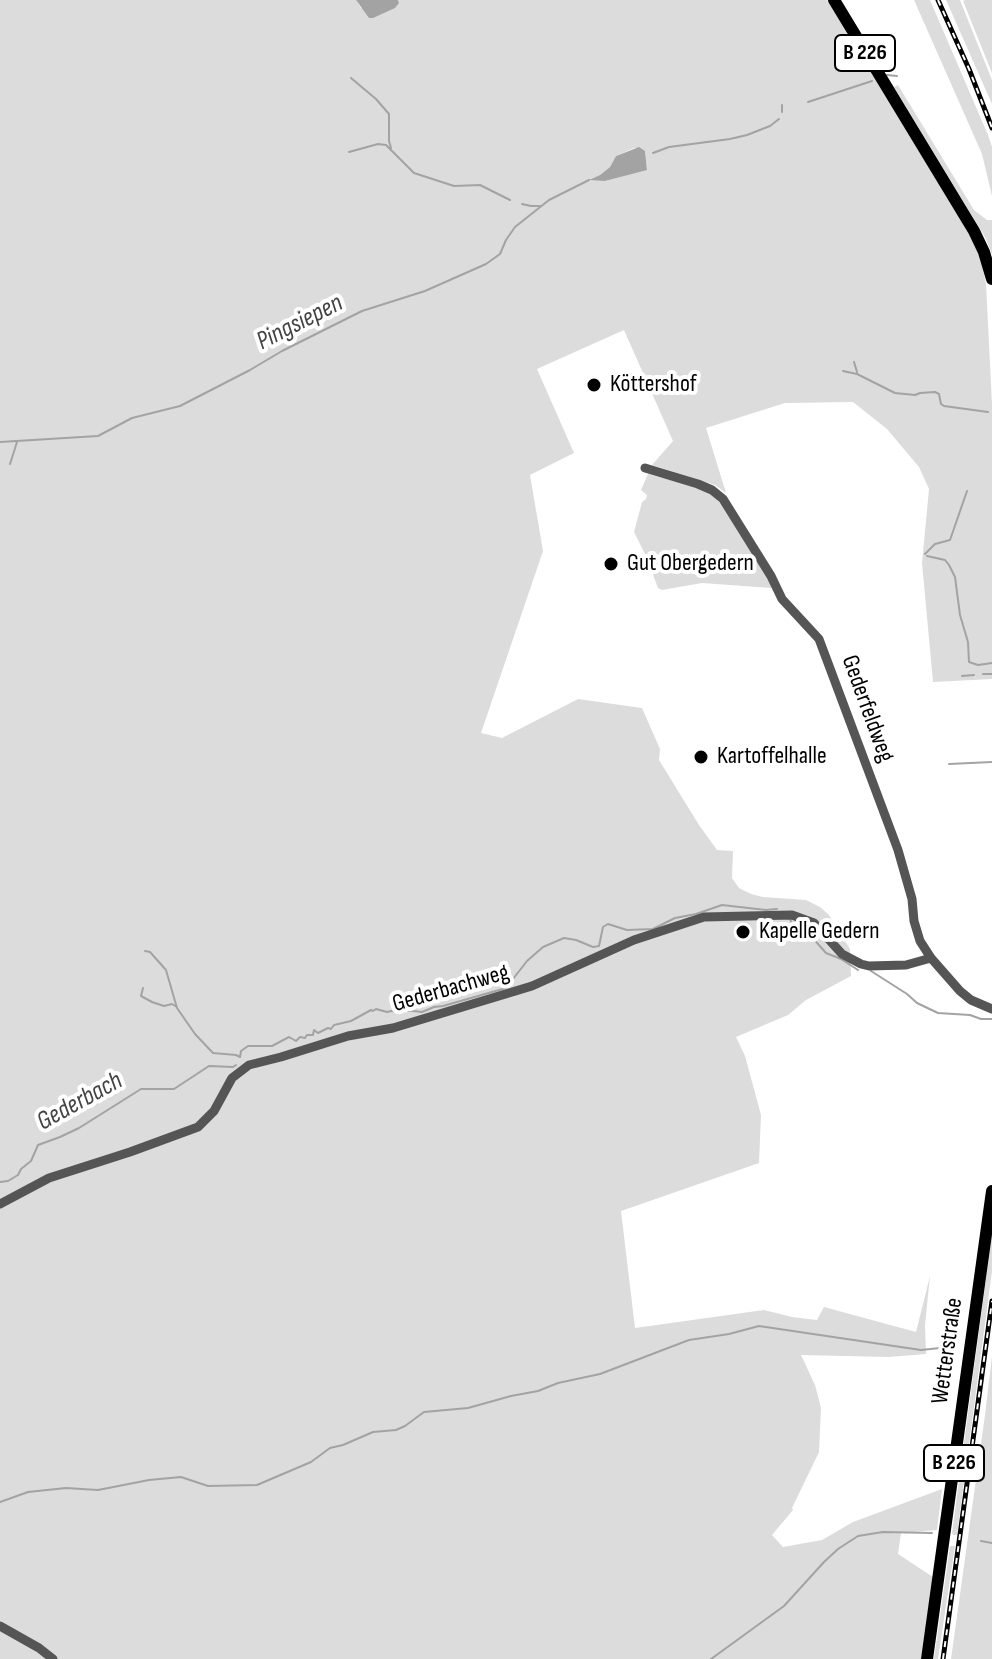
<!DOCTYPE html>
<html>
<head>
<meta charset="utf-8">
<style>
  body { margin:0 }
  canvas { display:block; background:#fff }
</style>
</head>
<body>
<canvas width="992" height="1659"></canvas>
<script>
const ctx = document.querySelector('canvas').getContext('2d');
ctx.lineJoin = 'round';
function paint(path, color) { ctx.fillStyle = color; ctx.fill(path, 'evenodd'); }
const toPath = rows => new Path2D(rows.map(r => 'M' + r).join(''));
function strokePath(path, color, width, dash) { ctx.strokeStyle = color; ctx.lineWidth = width; ctx.lineCap = dash ? 'butt' : 'round'; ctx.setLineDash(dash || []); ctx.stroke(path); }
function drawText(font, color, halo, rows, align = 'center') {
  ctx.font = font + ' "Sofia Sans Condensed",sans-serif'; ctx.lineWidth = 8; ctx.setLineDash([]); ctx.textBaseline = 'middle'; ctx.strokeStyle = halo; ctx.fillStyle = color; for (const [text, x, y, turn = 0] of rows) {
    ctx.save(); ctx.translate(x, y); ctx.rotate((+turn || 0) * Math.PI / 180); ctx.textAlign = isNaN(turn) ? turn : align; if (halo) ctx.strokeText(text, 0, 0); ctx.fillText(text, 0, 0); ctx.restore();
  }
}
const green = toPath([
  [0,0,356,0,361,8,399,3,398,0,827,0,972,238,981,260,986,284,992,404,992,679,933,682,922,563,929,489,919,467,887,429,853,402,785,403,706,428,726,493,715,485,652,465,673,441,624,330,537,369,574,453,530,475,543,551,481,733,502,738,578,699,642,708,660,749,659,760,699,825,717,850,733,851,732,878,739,888,751,894,763,897,806,900,820,907,829,915,850,949,851,976,806,1000,788,1015,736,1037,745,1056,761,1115,759,1163,621,1211,635,1328,764,1310,792,1317,817,1320,824,1307,916,1332,930,1276,925,1325,926,1354,889,1357,801,1355,815,1385,821,1408,819,1452,792,1508,793,1510,772,1535,783,1547,822,1540,853,1522,942,1489,937,1530,901,1533,898,1554,933,1577,921,1659,0,1659],
  [634,148,645,151,647,169,605,181,591,179,600,175,610,167,616,156],
  [914,0,930,0,988,135,992,147,992,196,982,154],
  [946,0,960,0,992,80,992,104],
  [965,0,992,0,992,73,963,1],
  [898,85,974,210,987,220,992,220,992,254,985,237,894,87],
  [648,474,699,488,711,494,720,503,773,586,771,588,702,583,662,590,658,588,646,556,634,532,642,502,646,499,647,495,641,490],
  [992,1234,992,1271,957,1535,953,1535,952,1533],
  [992,1356,992,1659,951,1659,985,1415],
  [950,1546,955,1546,938,1659,934,1659]
]);
const water = toPath([
  [356,0,398,0,399,3,395,8,373,18,369,18],
  [639,147,645,151,647,170,605,181,589,180,600,175,610,167,616,156]
]);
const stream = toPath([
  [887,75,897,76],
  [351,78,376,99,389,114,389,141,391,148],
  [808,102,872,81],
  [782,112,782,105],
  [349,152,378,144,386,145,414,173,454,186,480,185,510,200],
  [653,153,669,147,730,139,747,135,770,126,779,119],
  [522,204,531,206,540,206],
  [854,362,857,372],
  [843,371,857,374,895,393,915,395,920,393,935,392,939,394,941,404,944,406,988,412],
  [0,442,98,436,132,418,180,406,250,370,282,351,362,311,425,291,486,264,500,254,506,240,515,227,549,200,589,180],
  [10,464,17,442],
  [925,554,935,544,950,540,967,491],
  [927,556,945,560,949,565,955,577,960,615,968,642,969,662,978,665,992,663],
  [983,674,992,674],
  [962,676,974,675],
  [949,764,992,762],
  [790,919,794,928,801,930,811,936,826,953,841,959,858,970],
  [145,951,150,952,166,970,177,1008,195,1034,213,1053,236,1055,240,1057,241,1051,248,1046,272,1046,289,1037,296,1041,300,1037,305,1038,307,1035,313,1035,314,1030,318,1033,328,1028,331,1029,334,1025,351,1021,371,1010,373,1011,376,1009,387,1012,391,1011,400,1012,404,1010,422,1012,434,1007,443,1006,506,988,527,961,543,947,564,938,576,940,593,947,599,946,603,927,608,924,627,930,653,929,675,918,696,914,722,905,766,910,777,909],
  [871,971,907,994,917,1003,938,1013,970,1015,981,1019,992,1019],
  [143,988,141,996,152,1002,164,1006,172,1004,177,1007],
  [0,1182,8,1181,18,1175,21,1169,31,1161,38,1145,60,1137,79,1128,141,1089,174,1089,209,1066,233,1067,236,1065],
  [0,1502,28,1492,66,1488,98,1490,149,1480,181,1477,208,1486,257,1485,311,1462,330,1448,343,1445,373,1432,396,1430,405,1426,424,1412,468,1408,511,1396,538,1391,558,1383,600,1374,689,1340,729,1334,759,1326,921,1350,949,1347],
  [981,1541,992,1543],
  [711,1659,784,1606,824,1562,838,1549,858,1536,883,1532,932,1533]
]);
const minor = toPath([
  [645,468,698,484,712,490,723,499,771,576,782,599,819,639,898,850,912,899,914,921,920,941,931,958,960,991,971,1000,992,1009],
  [0,1204,49,1178,130,1152,198,1127,214,1111,232,1078,249,1065,281,1057,348,1036,393,1028,532,986,634,940,704,917,792,915,814,923,842,954,861,964,869,966,906,965,931,958],
  [0,1626,39,1648,53,1659]
]);
const major = toPath([
  [834,0,974,231,984,252,992,279],
  [927,1659,992,1191]
]);
const rail = toPath([
  [938,0,969,69,992,128],
  [943,1659,992,1301]
]);
const markers = [
  [594,385,8,"#000"],
  [611,564,8,"#000"],
  [701,757,8,"#000"],
  [743,932,8,"#000"]
];
const shields = [
  [865,53,60],
  [954,1463,60]
];
const shieldNames = [
  ["B 226",865,53],
  ["B 226",954,1463]
];
const poiNames = [
  ["Köttershof",610,385],
  ["Gut Obergedern",627,564],
  ["Kartoffelhalle",717,757],
  ["Kapelle Gedern",759,932]
];
const streetNames = [
  ["Gederfeldweg",867,709,70],
  ["Gederbachweg",451,989,-16],
  ["Wetterstraße",948,1351,-82]
];
const waterNames = [
  ["Pingsiepen",300,323,-27],
  ["Gederbach",80,1102,-29]
];
paint(green, '#dcdcdc');
paint(water, '#a3a3a3');
strokePath(stream, '#a3a3a3', 2);
strokePath(minor, '#555', 9);
strokePath(major, '#000', 12);
strokePath(rail, '#000', 5);
strokePath(rail, '#fff', 2, [6]);
for (const [x, y, r, color] of markers) { const dot = new Path2D(); dot.arc(x, y, r, 0, 2 * Math.PI); ctx.fillStyle = color; ctx.fill(dot); strokePath(dot, '#fff', 3); }
for (const [x, y, w] of shields) { const box = new Path2D(); box.roundRect(x - w / 2, y - 18, w, 36, 6); ctx.fillStyle = '#fff'; ctx.fill(box); strokePath(box, '#000', 2); }
drawText('bold 22px', '#000', null, shieldNames);
drawText('24px', '#000', '#fff', poiNames, 'left');
drawText('24px', '#000', '#fff', streetNames);
drawText('italic 26px', '#444', '#fff', waterNames);
</script>
</body>
</html>
